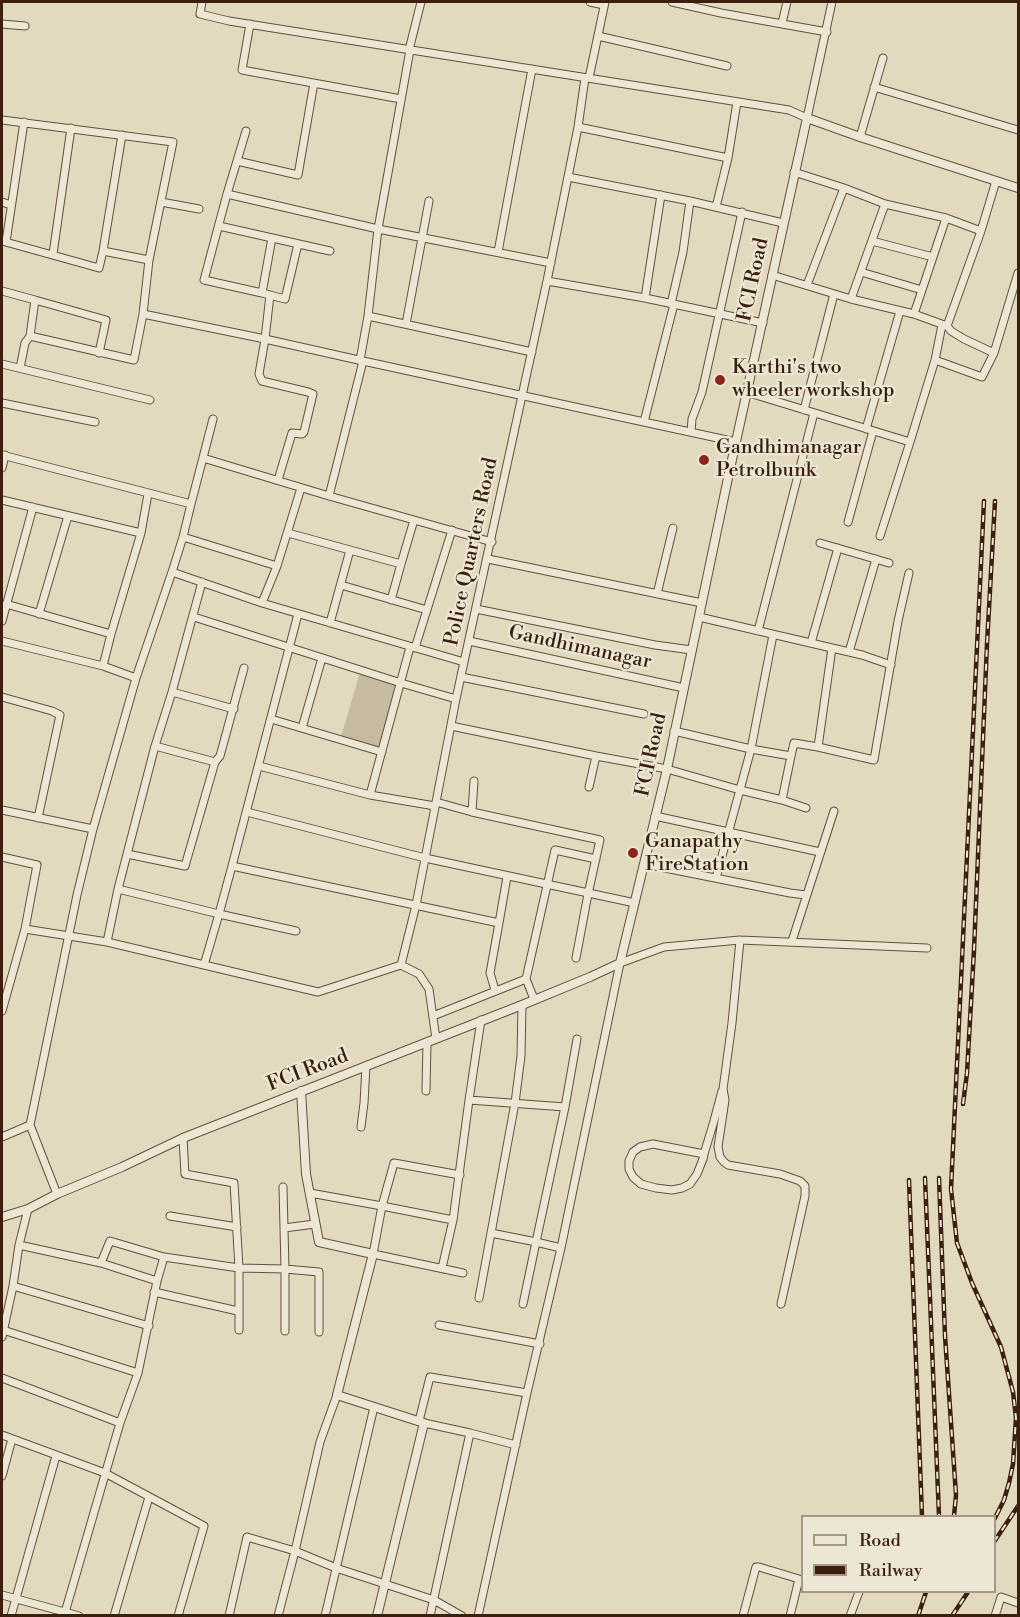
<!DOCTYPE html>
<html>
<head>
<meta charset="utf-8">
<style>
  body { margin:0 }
  #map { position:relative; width:1020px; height:1617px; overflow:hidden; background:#e2dabf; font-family:"Libre Bodoni",serif }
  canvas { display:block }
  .frame { position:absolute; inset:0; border:3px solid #3d1f10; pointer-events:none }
  .legend { position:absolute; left:801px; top:1515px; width:195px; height:78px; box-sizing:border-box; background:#ece7d5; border:2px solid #a69786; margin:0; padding:8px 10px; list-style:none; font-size:18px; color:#3d1f10 }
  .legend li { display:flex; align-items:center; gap:12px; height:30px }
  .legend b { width:30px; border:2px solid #a69786 }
</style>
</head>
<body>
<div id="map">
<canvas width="1020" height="1617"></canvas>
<div class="frame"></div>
<ul class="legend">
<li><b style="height:8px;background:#ece7d5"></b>Road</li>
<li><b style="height:8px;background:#3d1f10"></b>Railway</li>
</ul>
</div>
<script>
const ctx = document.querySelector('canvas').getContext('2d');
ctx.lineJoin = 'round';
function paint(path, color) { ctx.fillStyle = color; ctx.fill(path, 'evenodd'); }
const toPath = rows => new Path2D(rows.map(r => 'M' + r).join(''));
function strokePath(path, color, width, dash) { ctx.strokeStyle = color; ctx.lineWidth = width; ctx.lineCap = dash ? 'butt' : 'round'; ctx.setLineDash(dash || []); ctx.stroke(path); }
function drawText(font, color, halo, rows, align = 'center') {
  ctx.font = font + ' "Libre Bodoni",serif'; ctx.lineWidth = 4.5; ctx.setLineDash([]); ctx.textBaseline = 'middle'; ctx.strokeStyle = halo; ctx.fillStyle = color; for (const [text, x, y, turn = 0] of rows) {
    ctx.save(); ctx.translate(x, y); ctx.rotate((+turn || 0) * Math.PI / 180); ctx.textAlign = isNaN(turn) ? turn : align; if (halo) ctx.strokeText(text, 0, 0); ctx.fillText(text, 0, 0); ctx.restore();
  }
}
const green = toPath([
  [360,672,398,684,380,750,341,737]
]);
const minor = toPath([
  [202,2,200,14,229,21,789,110,807,118,832,2],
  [590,2,604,5],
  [672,2,721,13,827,32],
  [782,23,787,2],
  [2,24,25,26],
  [250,24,242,70,401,99],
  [598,36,727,66],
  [409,50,421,2],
  [589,78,605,2],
  [874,87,1018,130],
  [2,120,173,142,149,260],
  [578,127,728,158],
  [246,131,227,194,204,280,262,293],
  [860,137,883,58],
  [237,161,298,175,314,83],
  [794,172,844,188],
  [568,177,690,201],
  [227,194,378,229,551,263],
  [2,202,11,205],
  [161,202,199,209],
  [716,207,728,158,737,102],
  [219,226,330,251],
  [272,238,262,293,285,299,298,244],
  [2,241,99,268,103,251,149,260,143,314,265,339,363,361,736,442],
  [872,241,933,257],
  [6,242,24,122],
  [103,251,122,135],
  [498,252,532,69],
  [53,254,71,128],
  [861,272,922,290],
  [772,275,851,299,914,314,947,326,951,331,964,339,994,353,1018,273],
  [547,281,645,298,763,323],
  [807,285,844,188,885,204,946,218,981,231],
  [2,291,35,300,30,336,134,360,143,314],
  [270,295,265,339,259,374,262,381,308,392,313,394,304,432,302,434,292,433,278,480],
  [645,298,661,195],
  [851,299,885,204],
  [35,300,106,320,99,353],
  [671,304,683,252,690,201,783,223],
  [914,314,946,218],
  [368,316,532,352],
  [406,324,429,201],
  [947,326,981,231,996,181],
  [360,360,368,316,378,229,410,50],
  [935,360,982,377,994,353],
  [363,361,329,496,492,542],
  [2,364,150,400],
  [20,368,25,343,30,336],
  [746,392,910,442,935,360,942,325],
  [2,403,95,422],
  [804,410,834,294],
  [644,422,674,304],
  [866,429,900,311],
  [691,432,692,419,702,392,742,212],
  [2,455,191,504,183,537,172,572],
  [203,458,329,496],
  [2,468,5,455],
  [2,500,141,533,111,634,103,666],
  [191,504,213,419],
  [848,522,873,431],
  [141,533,148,494],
  [288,533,401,564,414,520],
  [880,536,910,442],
  [183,537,277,566,301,488],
  [820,543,889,563],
  [488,559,702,603],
  [202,582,172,692,155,746,118,889,107,942,318,992,401,965,416,905,456,699,464,662],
  [341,585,427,610],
  [657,594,673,528],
  [391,600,401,564],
  [262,603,277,566],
  [6,604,111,634],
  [476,609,655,645,692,650],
  [39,614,68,516],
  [298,614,232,866,499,923,507,877],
  [194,617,401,683,456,699],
  [699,617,862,655,891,665],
  [2,621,33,507],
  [330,623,350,550],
  [758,631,814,413],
  [2,641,103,666,136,678,172,572,262,603,464,662,547,281,578,127,585,78],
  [469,641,684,688],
  [811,643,838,548],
  [415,648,452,530],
  [832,648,818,747,874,760,898,621,909,573],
  [849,652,876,559],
  [461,677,644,714],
  [172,692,234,709],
  [2,697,52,711,60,715,38,818],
  [271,719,382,752],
  [451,726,596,756],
  [302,728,322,658],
  [674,731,751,749,791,756,782,800],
  [155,746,215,762],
  [791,756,794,743,818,747],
  [259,766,370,795,435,806],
  [474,781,472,812,600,840,588,894,576,958],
  [589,787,596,756,667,769,740,790,782,800,806,808],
  [370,795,410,647],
  [436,802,472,812],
  [2,810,93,829],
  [247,812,425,858,635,903],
  [655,816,820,852],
  [127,854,185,866,215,762,220,756,244,668],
  [2,857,37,865,25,929],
  [645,864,790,893,806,895],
  [716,878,751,749,773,635],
  [118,889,219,914,232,866],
  [740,940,732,1023,723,1089,725,1100,718,1147,720,1157,724,1162,728,1165,780,1174,800,1181,805,1186,805,1196,781,1304],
  [792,941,834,811],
  [204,965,219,914,296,931],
  [401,965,419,974,429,989,436,1039],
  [526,979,534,999],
  [495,990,490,973,499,923],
  [2,1011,25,929,107,942],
  [433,1016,526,979,555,850,596,859],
  [426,1091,427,1042],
  [469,1100,565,1107,577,1039],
  [361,1127,364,1103,366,1066],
  [2,1137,30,1125],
  [183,1138,185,1174,234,1183,239,1268,239,1330],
  [704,1154,653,1144,640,1147,633,1152,629,1161,629,1169,633,1177,641,1184,656,1188,672,1190,682,1188,690,1184,697,1174,703,1159,704,1154,714,1121,722,1091],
  [283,1187,285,1269,285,1331],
  [310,1193,382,1206,373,1254,463,1273],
  [57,1194,30,1125,77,895,93,829,136,678],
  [28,1209,19,1245,101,1263,157,1281,138,1373,120,1423,64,1616],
  [170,1216,237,1227],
  [453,1220,382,1206,394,1163,460,1175],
  [284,1228,315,1224],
  [491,1233,536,1242,565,1107],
  [101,1263,110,1241,164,1257,239,1268,285,1269,319,1272,319,1332],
  [442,1268,453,1220,469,1100,481,1020],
  [157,1281,164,1257],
  [13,1286,149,1326],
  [154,1292,238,1311],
  [479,1298,515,1103,521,1056,522,1005],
  [523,1304,536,1242,561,1248],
  [439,1325,540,1344],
  [3,1330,138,1373],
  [2,1337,13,1286,19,1245],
  [2,1378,120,1423],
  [419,1421,430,1377,527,1393],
  [424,1423,470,1433,430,1616],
  [470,1433,516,1445],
  [2,1435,105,1473,204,1526,178,1616],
  [2,1476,12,1439],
  [2,1595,79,1616],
  [11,1616,56,1456],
  [114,1616,149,1497],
  [229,1616,247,1537,295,1551,336,1568,434,1600,462,1616],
  [278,1616,295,1551,320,1442,337,1395],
  [325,1616,374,1407],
  [478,1616,527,1393,561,1248,620,963,664,947,740,940,927,948],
  [743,1616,756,1567,759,1567,799,1579,790,1616],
  [850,1616,859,1592],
  [995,1616,1001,1597,1018,1603]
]);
const tertiary = toPath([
  [301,1091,306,1174,319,1242,373,1254,337,1395,424,1423,377,1616],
  [2,1217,28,1209,57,1194,122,1167,183,1138,522,1005,590,977,620,963,667,769,728,478,807,118,860,137,1018,188]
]);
const rail = toPath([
  [984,501,951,1189,957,1243,972,1283,1001,1347,1013,1392,1016,1418,1013,1464,1009,1483,1004,1500,994,1520],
  [963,1104,967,1073,974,950,987,644,995,501],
  [925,1178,939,1516],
  [939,1178,945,1336,956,1495,954,1516],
  [909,1180,922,1516],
  [994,1542,1018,1506],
  [918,1616,926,1592],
  [952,1616,968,1592]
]);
const markers = [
  [720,380,6,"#8f2418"],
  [704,460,6,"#8f2418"],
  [633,853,6,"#8f2418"]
];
const streetNames = [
  ["FCI Road",754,280,-78],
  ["Police Quarters Road",472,552,-78],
  ["Gandhimanagar",580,648,12],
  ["FCI Road",652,755,-78],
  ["FCI Road",308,1071,-21]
];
const poiNames = [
  ["Karthi's two",732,368],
  ["wheeler workshop",732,391],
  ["Gandhimanagar",716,448],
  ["Petrolbunk",716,471],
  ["Ganapathy",645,842],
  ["FireStation",645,865]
];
paint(green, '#c6baa1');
strokePath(minor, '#664e3c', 9);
strokePath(tertiary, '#664e3c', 10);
strokePath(minor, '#ece7d5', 7);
strokePath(tertiary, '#ece7d5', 8);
strokePath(rail, '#3d1f10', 4.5);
strokePath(rail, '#ece7d5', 2, [7]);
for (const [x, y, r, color] of markers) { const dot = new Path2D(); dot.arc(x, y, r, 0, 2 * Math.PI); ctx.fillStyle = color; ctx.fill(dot); strokePath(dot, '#ece7d5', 2); }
drawText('20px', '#3d1f10', '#ece7d5', streetNames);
drawText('20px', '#3d1f10', '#ece7d5', poiNames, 'left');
</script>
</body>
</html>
